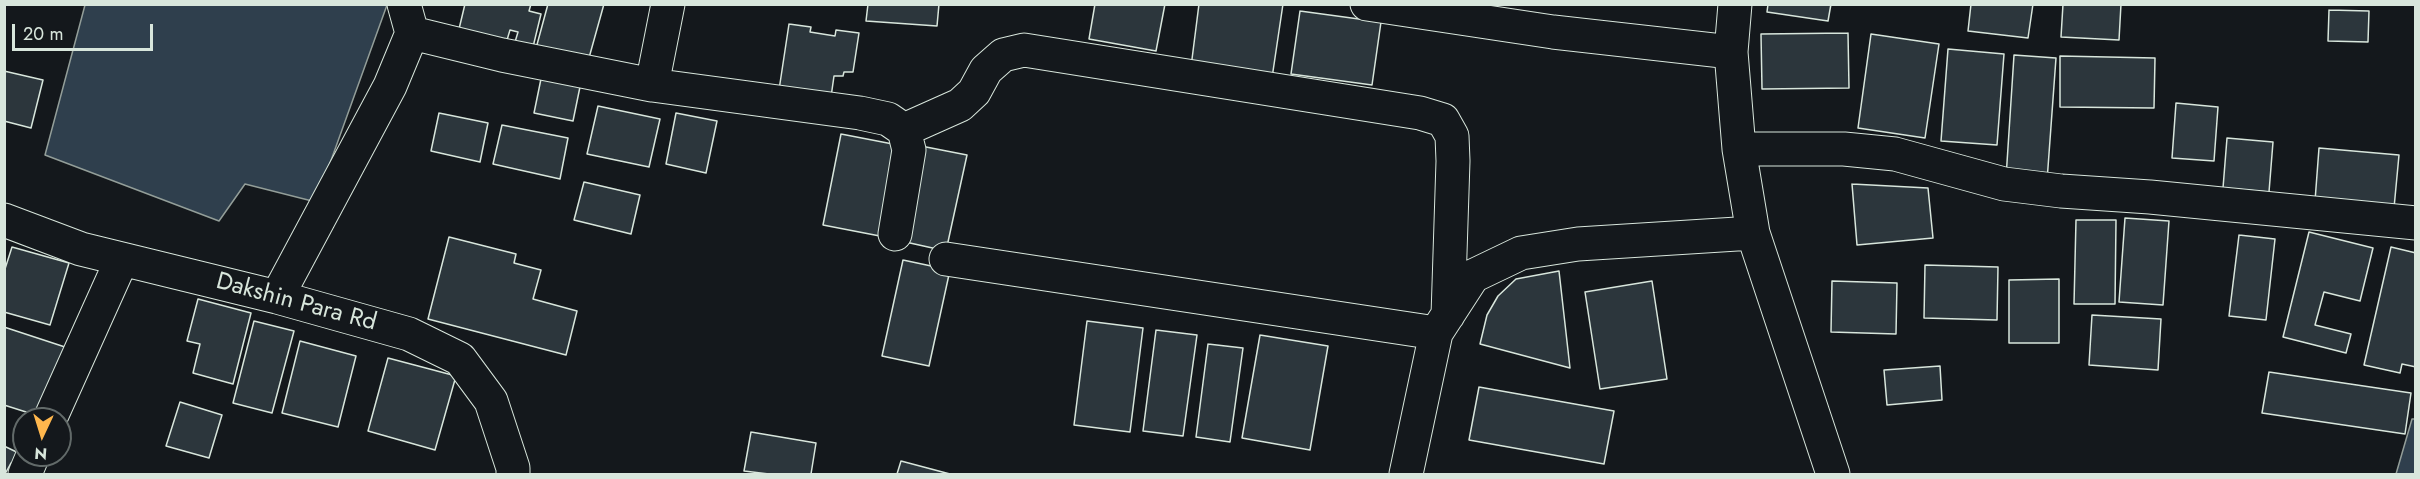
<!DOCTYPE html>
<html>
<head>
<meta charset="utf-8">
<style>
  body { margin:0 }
  #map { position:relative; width:2420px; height:479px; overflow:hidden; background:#14181c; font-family:Jost,sans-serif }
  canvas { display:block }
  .frame { position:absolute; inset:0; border:6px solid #d8e6dc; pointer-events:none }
  .north { position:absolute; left:12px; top:407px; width:60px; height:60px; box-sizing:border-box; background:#14181c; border:2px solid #626a69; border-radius:50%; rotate:184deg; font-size:16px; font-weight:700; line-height:24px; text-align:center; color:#d8e6dc }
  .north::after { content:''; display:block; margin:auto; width:21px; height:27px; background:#ffb74d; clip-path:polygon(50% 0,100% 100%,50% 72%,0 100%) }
  .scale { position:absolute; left:12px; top:24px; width:141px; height:27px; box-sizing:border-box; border:3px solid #d8e6dc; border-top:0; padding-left:8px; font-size:18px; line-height:21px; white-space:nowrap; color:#d8e6dc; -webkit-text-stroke:4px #14181c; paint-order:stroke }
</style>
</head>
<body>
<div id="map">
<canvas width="2420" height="479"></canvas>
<div class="frame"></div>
<div class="north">N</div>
<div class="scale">20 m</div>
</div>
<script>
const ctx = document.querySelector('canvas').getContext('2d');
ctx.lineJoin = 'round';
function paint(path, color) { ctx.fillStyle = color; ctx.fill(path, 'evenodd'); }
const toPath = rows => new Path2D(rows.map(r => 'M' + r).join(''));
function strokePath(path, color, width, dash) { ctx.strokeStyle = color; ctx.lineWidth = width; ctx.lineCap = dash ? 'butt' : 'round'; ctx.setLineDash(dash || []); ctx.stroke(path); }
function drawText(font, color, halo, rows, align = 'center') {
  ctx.font = font + ' Jost,sans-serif'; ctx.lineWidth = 4.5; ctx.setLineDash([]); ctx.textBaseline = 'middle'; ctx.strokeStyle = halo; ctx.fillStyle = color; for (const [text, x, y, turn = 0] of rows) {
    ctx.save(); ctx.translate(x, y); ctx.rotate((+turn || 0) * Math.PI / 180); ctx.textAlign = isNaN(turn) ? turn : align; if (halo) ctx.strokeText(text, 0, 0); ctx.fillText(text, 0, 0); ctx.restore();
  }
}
const water = toPath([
  [85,5,387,5,316,202,245,184,219,221,45,155,85,5],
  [2412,419,2415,419,2415,474,2396,474,2412,419]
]);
const building = toPath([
  [465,4,531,4,529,11,541,14,533,47,515,42,518,32,510,30,507,40,459,29,465,4],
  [548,4,604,4,587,65,535,52,548,4],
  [868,4,939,4,937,26,866,21,868,4],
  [1095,4,1165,4,1156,51,1089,39,1095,4],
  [1199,4,1283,4,1272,78,1191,67,1199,4],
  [1768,4,1831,4,1828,21,1767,12,1768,4],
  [1971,4,2033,4,2028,38,1968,31,1971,4],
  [2063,4,2121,4,2119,40,2061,37,2063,4],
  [2329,10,2369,11,2368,42,2328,41,2329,10],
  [1300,11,1381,22,1372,85,1291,74,1300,11],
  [789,24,811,27,810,32,835,36,836,30,859,33,853,72,844,72,843,76,834,76,831,97,779,90,789,24],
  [1848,33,1849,88,1762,89,1761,34,1848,33],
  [1871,34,1939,44,1925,138,1858,128,1871,34],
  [1948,49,2004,54,1997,145,1941,141,1948,49],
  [2014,55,2056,58,2047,181,2006,178,2014,55],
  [2060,56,2155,58,2154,108,2060,107,2060,56],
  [4,71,43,80,31,128,4,121,4,71],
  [542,74,581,82,573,121,534,113,542,74],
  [2176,103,2218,107,2214,161,2172,158,2176,103],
  [598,106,660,119,649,167,587,154,598,106],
  [439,113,488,123,480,162,431,151,439,113],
  [676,113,717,121,706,173,666,164,676,113],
  [502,125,568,138,560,179,493,164,502,125],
  [841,134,903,146,885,237,823,225,841,134],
  [2227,138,2273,142,2269,192,2223,188,2227,138],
  [921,146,967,155,946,251,901,241,921,146],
  [2319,148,2399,155,2394,208,2315,201,2319,148],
  [584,182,640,195,631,234,574,220,584,182],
  [1852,184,1928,188,1933,238,1857,245,1852,184],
  [2125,218,2169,221,2163,305,2119,302,2125,218],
  [2076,220,2116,220,2115,304,2074,304,2076,220],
  [2309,232,2373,248,2360,301,2324,292,2315,325,2351,334,2346,353,2283,337,2309,232],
  [2239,235,2275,239,2266,320,2229,316,2239,235],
  [449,237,516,254,514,263,541,270,533,299,577,311,566,355,428,319,449,237],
  [12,247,69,263,50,325,4,312,4,272,12,247],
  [2391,247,2416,253,2416,367,2402,364,2400,373,2364,365,2391,247],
  [903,260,950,270,929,366,882,356,903,260],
  [1925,265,1998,267,1997,320,1924,318,1925,265],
  [1559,271,1570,368,1480,344,1487,315,1498,296,1516,279,1559,271],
  [2059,279,2059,343,2009,343,2009,280,2059,279],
  [1652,281,1667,379,1600,389,1585,292,1652,281],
  [1832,281,1897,283,1896,334,1831,332,1832,281],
  [198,299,251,313,233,384,193,373,200,344,187,341,198,299],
  [2092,315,2161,319,2158,370,2089,365,2092,315],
  [254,321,294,331,272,413,233,403,254,321],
  [1087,321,1143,328,1130,432,1074,425,1087,321],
  [4,327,68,348,45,418,4,405,4,327],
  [1156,330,1197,335,1183,436,1143,431,1156,330],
  [1260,335,1328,346,1310,450,1242,438,1260,335],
  [300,341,356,356,338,427,282,413,300,341],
  [1208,344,1243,348,1230,442,1196,437,1208,344],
  [388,358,456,376,435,450,368,431,388,358],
  [1940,366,1942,400,1887,405,1884,370,1940,366],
  [2269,372,2411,393,2405,434,2262,413,2269,372],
  [1479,387,1614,411,1604,464,1469,440,1479,387],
  [180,402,222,415,209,458,166,446,180,402],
  [751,432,816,443,811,474,769,474,744,471,751,432],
  [4,446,27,457,22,468,11,463,5,474,4,446],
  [901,461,950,474,897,474,901,461]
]);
const minor = toPath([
  [1367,4,1553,32,1731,52],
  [1735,4,1731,52,1739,149,1753,233],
  [412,33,502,55,652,85,860,113,888,119,904,130,909,150,895,234],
  [652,85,668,4],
  [904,130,960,105,974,92,986,70,1003,55,1024,50,1420,113,1443,120,1452,136,1453,161,1448,315],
  [1739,149,1844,149,1895,154,2004,184,2061,191,2150,197,2416,223],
  [4,220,81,249,277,297,409,334,460,359,491,401,513,468,513,474],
  [946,259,1436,333],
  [277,297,390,86,412,33,404,4],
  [50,419,122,259],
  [25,474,33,455],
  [1406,474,1436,333,1473,276,1521,253,1578,244,1753,233,1833,474]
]);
const streetNames = [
  ["Dakshin Para Rd",296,303,15]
];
paint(water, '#2f3f4d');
strokePath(water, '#939e99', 1.5);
paint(building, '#2c363c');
strokePath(building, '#d8e6dc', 1.5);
strokePath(minor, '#d8e6dc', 35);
strokePath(minor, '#14181c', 33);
drawText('24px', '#d8e6dc', '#14181c', streetNames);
</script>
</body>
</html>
